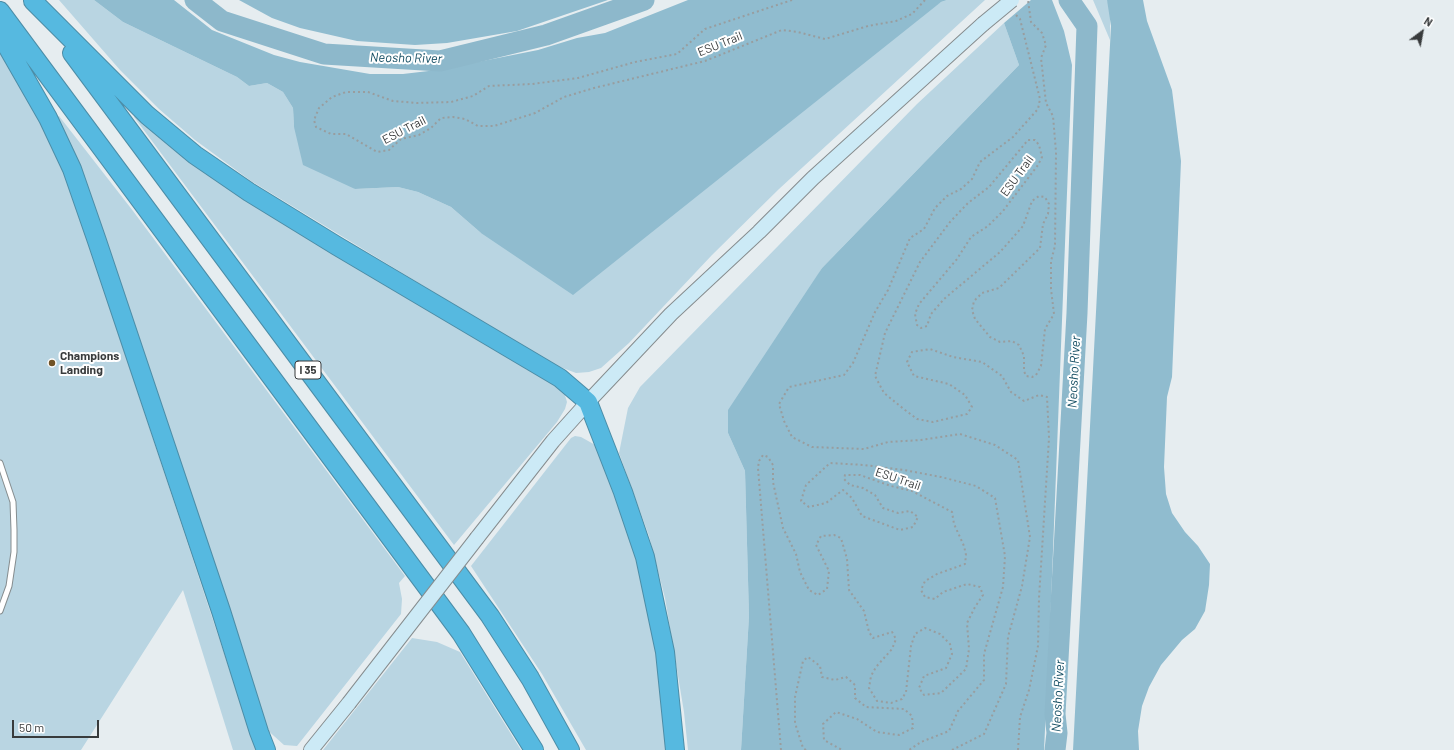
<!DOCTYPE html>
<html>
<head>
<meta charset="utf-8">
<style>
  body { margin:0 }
  #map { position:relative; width:1454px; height:750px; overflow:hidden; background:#e6edf0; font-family:Barlow,sans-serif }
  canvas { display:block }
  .north { position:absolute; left:1402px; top:12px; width:40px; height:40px; -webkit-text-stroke:3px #fff; paint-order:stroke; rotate:32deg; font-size:11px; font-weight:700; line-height:16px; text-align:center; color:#383b3c }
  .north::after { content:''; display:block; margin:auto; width:14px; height:18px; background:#383b3c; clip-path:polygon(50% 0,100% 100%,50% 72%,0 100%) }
  .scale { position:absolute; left:12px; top:720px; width:87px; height:18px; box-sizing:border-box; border:2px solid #383b3c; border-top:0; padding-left:5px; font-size:12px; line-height:14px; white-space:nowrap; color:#383b3c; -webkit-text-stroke:3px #fff; paint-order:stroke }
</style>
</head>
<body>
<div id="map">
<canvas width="1454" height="750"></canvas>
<div class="north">N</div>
<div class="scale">50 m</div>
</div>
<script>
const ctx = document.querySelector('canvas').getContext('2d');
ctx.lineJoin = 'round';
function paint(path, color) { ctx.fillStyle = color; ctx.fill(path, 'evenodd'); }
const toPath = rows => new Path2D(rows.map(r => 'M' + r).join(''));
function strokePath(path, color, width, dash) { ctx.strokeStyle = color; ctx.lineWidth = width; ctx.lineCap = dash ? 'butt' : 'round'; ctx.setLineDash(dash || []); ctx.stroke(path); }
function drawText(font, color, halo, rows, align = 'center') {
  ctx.font = font + ' Barlow,sans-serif'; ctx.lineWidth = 4; ctx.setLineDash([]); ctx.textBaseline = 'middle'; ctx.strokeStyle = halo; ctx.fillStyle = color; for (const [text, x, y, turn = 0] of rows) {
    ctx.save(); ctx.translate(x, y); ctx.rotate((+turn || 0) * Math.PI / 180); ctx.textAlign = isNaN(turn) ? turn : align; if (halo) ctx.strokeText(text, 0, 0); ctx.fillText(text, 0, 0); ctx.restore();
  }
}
const green = toPath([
  [59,0,94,0,123,22,237,77,249,86,267,83,283,92,293,108,294,127,355,189,398,187,418,192,451,207,481,233,941,2,947,0,985,0,779,189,712,255,629,343,601,368,589,372,576,373,552,364,251,181,195,140,159,109,120,70],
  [1093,0,1107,0,1110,6,1110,40],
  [1004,23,1019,65,822,268,728,433,745,471,749,616,741,750,688,750,684,712,665,598,649,536,619,453,628,408,640,387,917,104],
  [0,51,58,152,256,750,233,750,183,590,81,750,0,750],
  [137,112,555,381,564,392,567,402,565,409,557,422,454,545,134,117],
  [59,116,133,211,405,576,399,583,402,599,401,614,297,746,284,745,264,727,54,119],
  [575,436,581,437,597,446,614,479,649,599,671,750,586,750,542,674,471,566,571,438],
  [412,638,437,642,460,652,521,750,323,750]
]);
const forest = toPath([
  [94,0,174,0,212,30,274,55,300,62,370,74,403,74,437,70,538,50,577,38,605,33,688,0,947,0,941,2,573,295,481,233,451,207,418,192,398,187,355,189,303,165,294,127,293,108,283,92,267,83,249,86,237,77,123,22],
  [239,0,608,0,517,31,447,43,415,45,357,41,300,28,272,18],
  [1031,0,1052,0,1064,31,1072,65,1050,627,1044,750,741,750,749,616,745,471,728,433,728,410,822,268,1019,65,1004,23],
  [1107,0,1143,0,1147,21,1172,90,1181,161,1172,377,1167,397,1164,467,1166,494,1172,513,1185,532,1198,546,1210,564,1209,585,1205,611,1195,629,1182,640,1161,665,1149,687,1142,706,1138,731,1139,750,1073,750,1111,26]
]);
const river = toPath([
  [195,0,222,21,324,54,440,61,546,35,644,0],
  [1055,750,1057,733,1055,714,1077,313,1087,26,1069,0]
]);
const path = toPath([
  [792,0,705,29,677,54,635,62,578,78,532,84,489,86,473,96,451,102,417,103,393,101,368,92,346,92,332,97,319,108,314,120,316,127,331,134,346,134,377,152,389,150,401,139,419,135,431,128,441,118,453,117,465,119,478,126,494,126,535,113,564,97,594,88,705,61,782,30,798,32,825,39,868,26,896,21,912,14,925,0],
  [781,750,758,468,759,461,763,455,768,457,773,465,773,482,783,528,796,554,800,572,809,590,818,595,827,589,829,571,816,545,821,536,834,535,841,538,847,559,849,590,864,611,869,632,873,638,892,632,896,639,892,649,876,667,871,676,869,688,877,701,891,703,902,699,906,692,911,646,915,634,925,628,940,634,950,644,952,654,946,668,924,676,919,688,924,695,941,693,966,669,969,649,967,623,975,607,983,595,980,587,967,584,943,592,935,599,925,597,921,590,925,581,937,574,965,564,966,555,964,546,954,524,952,512,912,491,891,486,860,475,845,475,844,479,850,485,863,488,875,495,883,508,898,513,910,511,918,517,913,527,900,530,862,516,852,498,843,490,826,503,809,507,801,501,806,485,830,463,864,465,904,470,941,477,976,486,995,498,1005,556,1003,587,984,654,984,680,958,711,949,731,921,742,909,750],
  [806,750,803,748,795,723,795,697,803,661,808,657,820,666,822,677,835,680,846,677,855,685,855,698,866,707,904,709,912,716,913,728,899,735,877,732,857,719,836,712,823,724,824,740,842,750],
  [952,750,984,734,1006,684,1008,637,1022,586,1030,537,1018,460,995,445,960,434,921,440,888,442,864,449,812,447,792,437,784,421,779,404,789,387,844,375,853,363,875,312,888,290,910,238,924,229,935,208,947,196,961,189,972,179,980,162,1013,137,1038,109,1040,99,1020,19,1015,14],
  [1018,750,1020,717,1029,690,1038,646,1039,598,1049,438,1047,397,1039,395,1024,401,1011,392,1002,376,982,362,953,357,930,349,912,352,907,362,914,376,949,384,965,395,972,407,967,414,933,422,917,419,905,410,884,393,875,376,885,333,920,262,950,222,968,203,989,187,1028,140,1035,140,1039,145,1042,157,1038,165,1003,211,988,226,971,237,957,259,919,304,915,314,917,325,921,328,927,326,931,314,944,299,1000,252,1023,226,1032,201,1039,196,1045,197,1049,204,1048,214,1043,224,1040,248,999,288,982,293,974,301,972,310,975,319,990,337,1000,342,1012,341,1019,345,1024,356,1024,371,1026,376,1032,377,1036,375,1041,366,1045,329,1054,314,1051,289,1051,261,1055,246,1056,152,1053,116,1046,103,1041,58,1046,45,1042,33,1031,22,1028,0]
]);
const lane = toPath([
  [0,463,13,502,14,530,14,552,9,586,0,611]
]);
const secondary = toPath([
  [477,538,553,441,588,402,671,314,759,232,813,178,983,24],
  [311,750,349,703]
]);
const highway = toPath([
  [33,1,147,115,195,155,249,192,337,246,560,378,588,402,623,492,645,557,665,652,675,750],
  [0,11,461,633,534,750],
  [0,34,48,118,72,169,97,241,221,611,259,732,266,750],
  [72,53,490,616,530,678,570,750]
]);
const secondaryBridge = toPath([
  [983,24,1012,0],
  [349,703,477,538]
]);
const markers = [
  [52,363,4,"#6f5225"]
];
const shields = [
  [308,370,26]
];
const shieldNames = [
  ["I 35",308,370]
];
const streetNames = [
  ["ESU Trail",720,44,-22],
  ["ESU Trail",404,130,-27],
  ["ESU Trail",1017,176,-54],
  ["ESU Trail",898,479,19]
];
const poiNames = [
  ["Champions",60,356],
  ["Landing",60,370]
];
const waterNames = [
  ["Neosho River",406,58,1],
  ["Neosho River",1074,372,-87],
  ["Neosho River",1058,696,-87]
];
paint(green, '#b9d5e2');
paint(forest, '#90bccf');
strokePath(river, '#8db8cb', 21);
strokePath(lane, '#868d8f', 7);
strokePath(secondary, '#868d8f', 16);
strokePath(highway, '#4c8da7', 20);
strokePath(path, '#989d9f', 2, [2, 3]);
strokePath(lane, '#fff', 5);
strokePath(secondary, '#cceaf6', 14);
strokePath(highway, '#56b9e0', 18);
strokePath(secondaryBridge, '#868d8f', 16, []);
strokePath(secondaryBridge, '#cceaf6', 14);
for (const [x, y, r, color] of markers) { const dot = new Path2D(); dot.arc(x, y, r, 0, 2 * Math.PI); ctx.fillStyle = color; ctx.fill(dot); strokePath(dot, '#fff', 1.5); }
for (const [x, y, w] of shields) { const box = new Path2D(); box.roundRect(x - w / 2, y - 9, w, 18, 3); ctx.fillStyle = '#fff'; ctx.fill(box); strokePath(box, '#383b3c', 1); }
drawText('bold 11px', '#383b3c', null, shieldNames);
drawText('12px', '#383b3c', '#fff', streetNames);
drawText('bold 12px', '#383b3c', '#fff', poiNames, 'left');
drawText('italic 13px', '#154e63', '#fff', waterNames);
</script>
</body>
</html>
